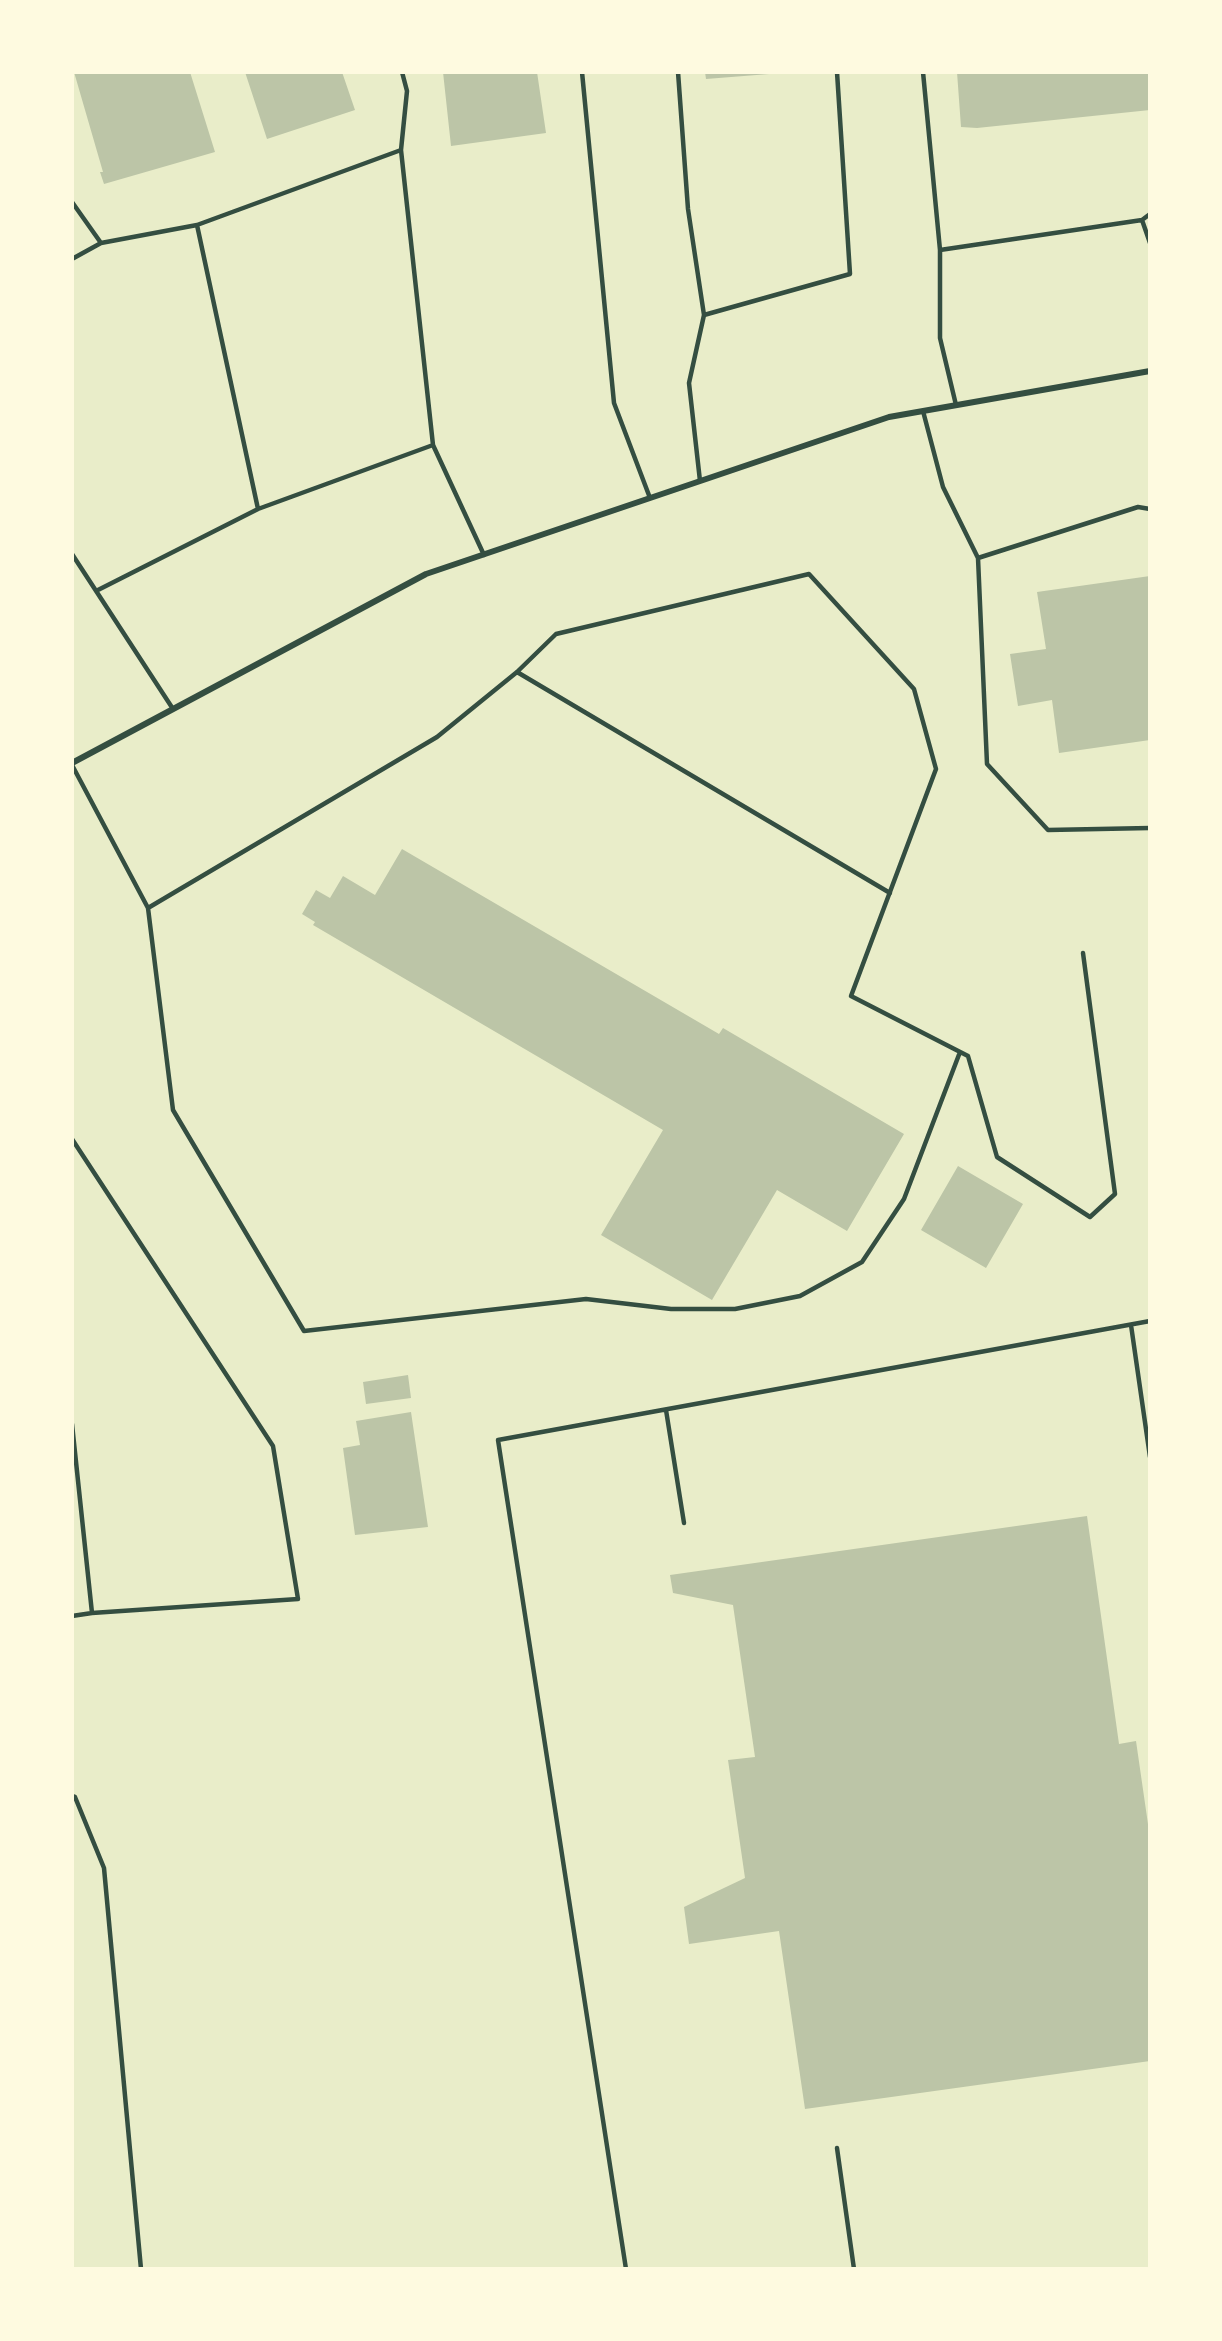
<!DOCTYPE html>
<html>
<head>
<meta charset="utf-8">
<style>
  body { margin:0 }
  #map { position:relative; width:1222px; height:2341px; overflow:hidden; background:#e9edc9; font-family:Literata,serif }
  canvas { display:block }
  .frame { position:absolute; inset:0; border:74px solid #fefae0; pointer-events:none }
</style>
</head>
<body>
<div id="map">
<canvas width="1222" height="2341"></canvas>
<div class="frame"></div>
</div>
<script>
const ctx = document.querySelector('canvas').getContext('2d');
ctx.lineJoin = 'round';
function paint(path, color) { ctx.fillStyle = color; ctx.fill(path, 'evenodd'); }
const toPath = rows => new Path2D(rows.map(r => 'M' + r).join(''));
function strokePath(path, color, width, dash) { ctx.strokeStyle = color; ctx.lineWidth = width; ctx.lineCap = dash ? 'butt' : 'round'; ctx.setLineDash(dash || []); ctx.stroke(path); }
const building = toPath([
  [74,72,190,72,215,152,104,184,100,172,103,172],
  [245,72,342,72,355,110,267,139],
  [443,72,537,72,546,133,451,146],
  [705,72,769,72,769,74,706,79],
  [957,72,1150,72,1150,110,977,128,961,127],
  [1150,576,1150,740,1059,753,1052,700,1018,706,1010,654,1046,649,1037,592],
  [402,849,719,1034,723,1028,904,1134,847,1231,777,1190,712,1300,601,1235,663,1130,313,925,315,922,302,914,316,890,330,898,343,876,375,895],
  [958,1166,1023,1204,986,1268,921,1230],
  [408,1375,411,1398,366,1404,363,1382],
  [411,1412,428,1527,355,1535,343,1448,360,1445,356,1421],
  [1087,1516,1119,1744,1136,1741,1150,1838,1150,2061,805,2109,779,1931,689,1944,684,1907,745,1878,728,1760,755,1757,733,1605,673,1593,670,1575]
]);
const service = toPath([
  [402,72,407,91,401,150,433,445,484,555],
  [582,72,614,403,650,498],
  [678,72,688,209,704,315,689,383,700,481],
  [923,72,940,250,940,338,956,405],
  [72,202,101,243],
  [1150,214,1142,220,1150,243],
  [197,225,401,150],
  [940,250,1142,220],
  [72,259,101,243,197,225,258,509,96,591],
  [704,315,850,274,837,72],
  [923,411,943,487,978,558,1138,507,1150,509],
  [258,509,433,445],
  [72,554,173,709],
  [978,558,987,764,1048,830,1150,828],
  [517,672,890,893],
  [72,765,148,908,437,737,517,672,556,634,809,574,914,689,936,769,851,996,968,1056,997,1157,1090,1217,1115,1194,1083,953],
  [148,908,173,1110,304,1331,586,1299,671,1309,735,1309,800,1296,862,1262,904,1199,960,1052],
  [72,1139,273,1446,298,1599,92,1613,72,1424],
  [1131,1325,1150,1457],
  [666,1410,684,1523],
  [72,1616,92,1613],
  [72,1796,75,1797,104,1868,141,2269],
  [837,2148,854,2269],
  [626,2269,498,1440,1150,1321]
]);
const minor = toPath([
  [72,763,426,574,889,417,1150,371]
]);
paint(building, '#bcc5a7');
strokePath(service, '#344e41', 4.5);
strokePath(minor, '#344e41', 6);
</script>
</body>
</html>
